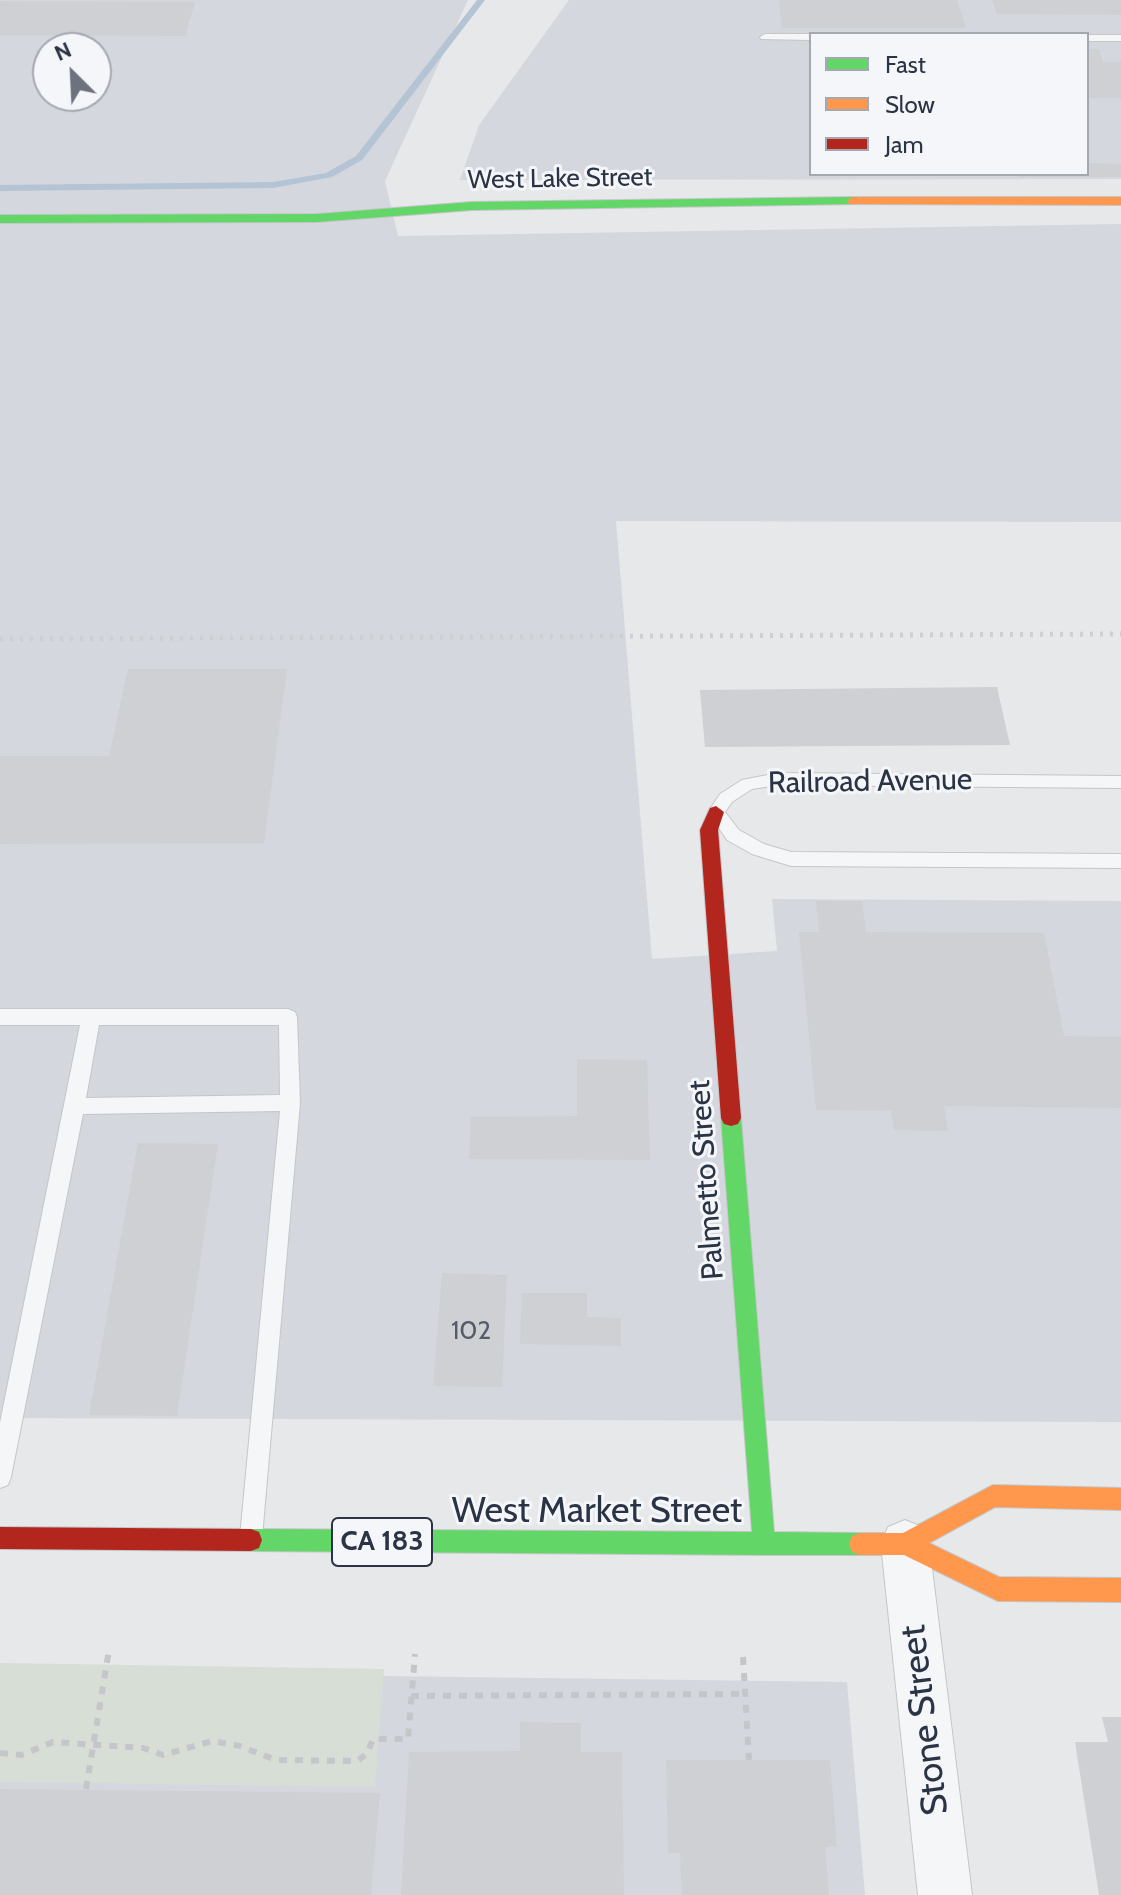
<!DOCTYPE html>
<html>
<head>
<meta charset="utf-8">
<style>
  body { margin:0 }
  #map { position:relative; width:1121px; height:1895px; overflow:hidden; background:#e6e8ea; font-family:Cabin,sans-serif }
  canvas { display:block }
  .legend { position:absolute; left:809px; top:32px; width:280px; height:144px; box-sizing:border-box; background:#f4f6f9; border:2px solid #a4a8b1; margin:0; padding:10px 14px; list-style:none; font-size:24px; color:#2b3445 }
  .legend li { display:flex; align-items:center; gap:16px; height:40px }
  .legend b { width:40px; border:2px solid #a4a8b1 }
  .north { position:absolute; left:32px; top:32px; width:80px; height:80px; box-sizing:border-box; background:#f4f6f9; border:2px solid #a4a8b1; border-radius:50%; rotate:336deg; font-size:22px; font-weight:700; line-height:32px; text-align:center; color:#2b3445 }
  .north::after { content:''; display:block; margin:auto; width:28px; height:36px; background:#6c737f; clip-path:polygon(50% 0,100% 100%,50% 72%,0 100%) }
</style>
</head>
<body>
<div id="map">
<canvas width="1121" height="1895"></canvas>
<ul class="legend">
<li><b style="height:10px;background:#63d668"></b>Fast</li>
<li><b style="height:10px;background:#ff974d"></b>Slow</li>
<li><b style="height:10px;background:#b3261e"></b>Jam</li>
</ul>
<div class="north">N</div>
</div>
<script>
const ctx = document.querySelector('canvas').getContext('2d');
ctx.lineJoin = 'round';
function paint(path, color) { ctx.fillStyle = color; ctx.fill(path, 'evenodd'); }
const toPath = rows => new Path2D(rows.map(r => 'M' + r).join(''));
function strokePath(path, color, width, dash) { ctx.strokeStyle = color; ctx.lineWidth = width; ctx.lineCap = dash ? 'butt' : 'round'; ctx.setLineDash(dash || []); ctx.stroke(path); }
function drawText(font, color, halo, rows, align = 'center') {
  ctx.font = font + ' Cabin,sans-serif'; ctx.lineWidth = 6; ctx.setLineDash([]); ctx.textBaseline = 'middle'; ctx.strokeStyle = halo; ctx.fillStyle = color; for (const [text, x, y, turn = 0] of rows) {
    ctx.save(); ctx.translate(x, y); ctx.rotate((+turn || 0) * Math.PI / 180); ctx.textAlign = isNaN(turn) ? turn : align; if (halo) ctx.strokeText(text, 0, 0); ctx.fillText(text, 0, 0); ctx.restore();
  }
}
const built = toPath([
  [0,0,468,0,385,181,398,236,1121,224,1121,522,616,521,652,959,777,951,772,899,1121,901,1121,1422,0,1418],
  [48,48,96,48,96,96,48,96],
  [569,0,1121,0,1121,179,460,180,479,125],
  [811,34,1087,34,1087,174,811,174],
  [0,1671,847,1682,865,1895,0,1895]
]);
const green = toPath([
  [0,1663,384,1669,375,1787,0,1782]
]);
const stream = toPath([
  [477,0,485,0,362,160,332,177,273,188,0,191,0,185,273,182,326,173,356,156,477,0]
]);
const building = toPath([
  [779,0,957,0,966,28,782,28],
  [992,0,1121,0,1121,15,997,14],
  [0,1,195,2,185,36,0,35],
  [1087,49,1099,49,1103,62,1121,62,1121,98,1087,98],
  [1087,163,1121,164,1121,177,1018,177,1018,174,1087,174],
  [128,669,287,669,264,843,0,844,0,756,109,756],
  [997,687,1010,745,705,747,700,690],
  [816,901,862,901,866,932,1044,933,1064,1036,1121,1037,1121,1108,944,1106,948,1131,894,1130,891,1111,816,1110,799,932,819,932],
  [577,1059,647,1060,650,1160,469,1159,471,1117,577,1116],
  [138,1143,218,1144,177,1416,89,1415],
  [442,1273,507,1275,502,1387,433,1386],
  [522,1293,587,1293,587,1317,621,1318,621,1346,520,1344],
  [1102,1717,1121,1717,1121,1895,1099,1895,1075,1742,1108,1742],
  [520,1722,581,1723,581,1752,622,1752,624,1895,401,1895,409,1752,520,1751],
  [666,1760,830,1760,837,1846,825,1847,829,1895,682,1895,680,1853,668,1853],
  [0,1789,380,1793,371,1895,0,1895]
]);
const path = toPath([
  [743,1657,749,1760],
  [411,1696,745,1694],
  [0,1753,21,1755,53,1742,143,1748,163,1755,212,1741,240,1746,276,1760,357,1761,367,1754,373,1739,408,1739,415,1654],
  [86,1789,109,1650]
]);
const lane = toPath([
  [765,34,812,34,811,40,761,39,760,37,765,34],
  [1087,35,1121,35,1121,41,1087,41,1087,35],
  [778,773,1121,776,1121,788,778,785,752,789,732,802,725,812,739,830,764,844,791,852,1121,854,1121,868,791,866,752,854,727,840,708,812,720,794,742,780,778,773],
  [0,1009,288,1009,295,1012,297,1017,300,1103,262,1537,259,1545,251,1548,243,1545,240,1537,280,1111,83,1114,11,1477,8,1485,0,1488,0,1423,80,1025,0,1025,0,1009],
  [99,1025,279,1025,280,1095,86,1098,99,1025]
]);
const street = toPath([
  [905,1520,922,1527,929,1544,972,1895,918,1895,881,1544,888,1527,905,1520]
]);
const fast = toPath([
  [853,197,859,201,857,204,472,210,317,222,0,223,0,215,317,214,472,202,853,197],
  [731,1110,738,1112,741,1118,774,1532,860,1533,868,1536,871,1544,868,1552,860,1555,764,1555,251,1551,243,1548,240,1540,243,1532,251,1529,752,1532,721,1118,724,1112,731,1110]
]);
const slow = toPath([
  [853,197,1121,197,1121,205,849,204,847,201,853,197],
  [993,1485,1121,1488,1121,1510,995,1507,929,1543,999,1577,1121,1578,1121,1602,998,1601,904,1555,860,1555,852,1552,849,1544,852,1536,860,1533,903,1533,993,1485]
]);
const jam = toPath([
  [716,806,724,812,718,830,741,1118,738,1124,731,1126,724,1124,721,1118,700,830,710,808,716,806],
  [0,1527,251,1529,259,1532,262,1540,259,1548,251,1551,0,1549,0,1527]
]);
const rail = toPath([
  [0,639,1121,634]
]);
const farStreetnames = [
  ["West Lake Street",560,179,-1]
];
const numberNames = [
  ["102",471,1331]
];
const shields = [
  [382,1542,100]
];
const shieldNames = [
  ["CA 183",382,1542]
];
const streetNames = [
  ["Railroad Avenue",870,782,-1],
  ["Palmetto Street",707,1180,-94]
];
const nearStreetnames = [
  ["West Market Street",597,1511],
  ["Stone Street",925,1720,-97]
];
paint(built, '#d4d7dd');
paint(green, '#d6ded6');
paint(stream, '#b4c4d5');
paint(building, '#ced0d3');
strokePath(lane, '#c4c6c8', 2);
strokePath(street, '#c4c6c8', 2);
strokePath(fast, '#c4c6c8', 2);
strokePath(slow, '#c4c6c8', 2);
strokePath(jam, '#c4c6c8', 2);
strokePath(path, '#c5c6ca', 6, [8, 8]);
paint(lane, '#f5f6f7');
paint(street, '#f5f6f7');
paint(fast, '#63d668');
paint(slow, '#ff974d');
paint(jam, '#b3261e');
strokePath(rail, '#cecfd2', 5, [3, 7]);
drawText('26px', '#2b3445', '#f4f6f9', farStreetnames);
drawText('26px', '#545c69', null, numberNames);
for (const [x, y, w] of shields) { const box = new Path2D(); box.roundRect(x - w / 2, y - 24, w, 48, 6); ctx.fillStyle = '#f4f6f9'; ctx.fill(box); strokePath(box, '#2b3445', 2); }
drawText('bold 28px', '#2b3445', null, shieldNames);
drawText('30px', '#2b3445', '#f4f6f9', streetNames);
drawText('36px', '#2b3445', '#f4f6f9', nearStreetnames);
</script>
</body>
</html>
